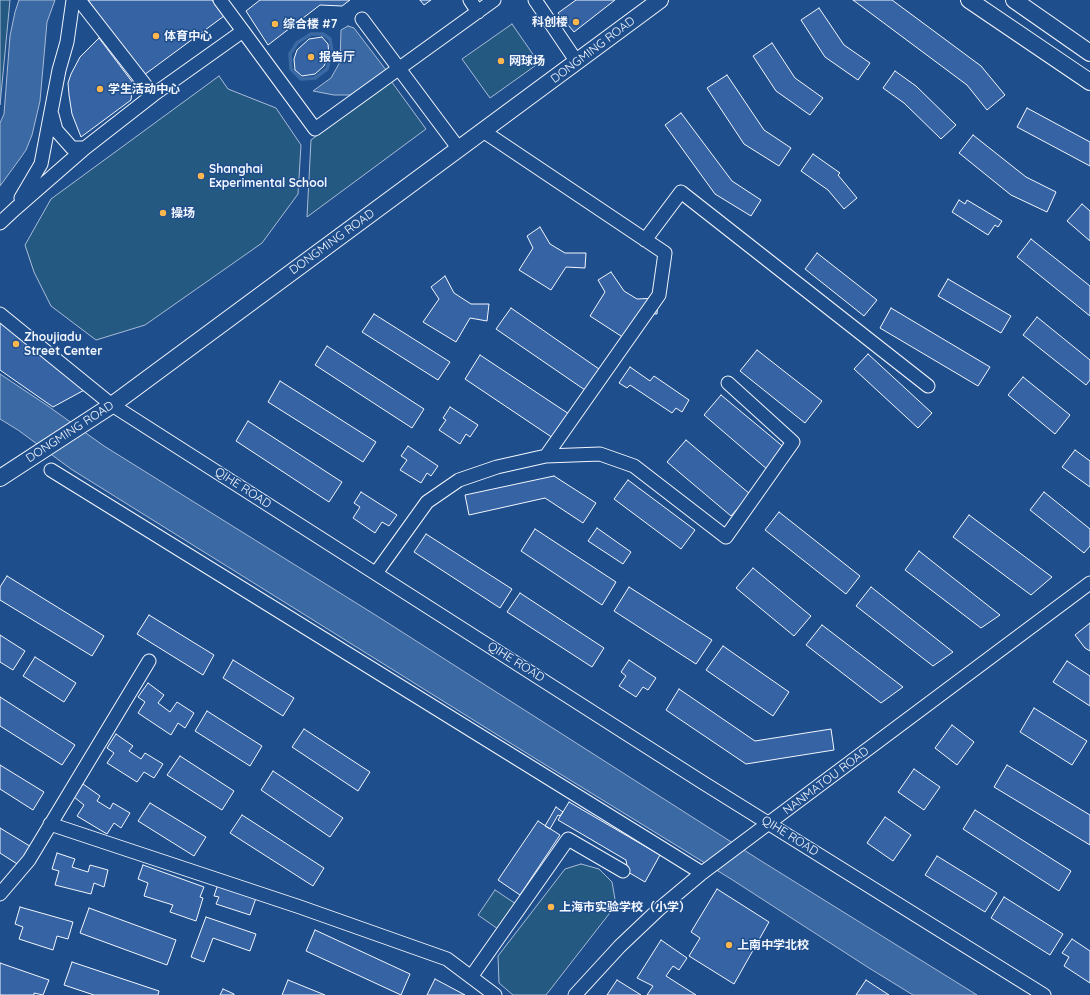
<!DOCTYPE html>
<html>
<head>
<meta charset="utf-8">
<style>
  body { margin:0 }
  canvas { display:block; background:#1f4e8c }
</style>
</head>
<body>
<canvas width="1090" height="995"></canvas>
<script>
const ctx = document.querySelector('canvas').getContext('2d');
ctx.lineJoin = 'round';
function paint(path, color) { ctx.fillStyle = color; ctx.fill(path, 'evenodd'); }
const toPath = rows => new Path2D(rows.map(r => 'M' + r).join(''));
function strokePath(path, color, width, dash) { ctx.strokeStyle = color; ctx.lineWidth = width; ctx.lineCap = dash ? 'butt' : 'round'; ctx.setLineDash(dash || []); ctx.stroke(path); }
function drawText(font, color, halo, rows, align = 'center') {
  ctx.font = font + ' Quicksand,"Noto Sans SC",sans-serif'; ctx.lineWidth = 3; ctx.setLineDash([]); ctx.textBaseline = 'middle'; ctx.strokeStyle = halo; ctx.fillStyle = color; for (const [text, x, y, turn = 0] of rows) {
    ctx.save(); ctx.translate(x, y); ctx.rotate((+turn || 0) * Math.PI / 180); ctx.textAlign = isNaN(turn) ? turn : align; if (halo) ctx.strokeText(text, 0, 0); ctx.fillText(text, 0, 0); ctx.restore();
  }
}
const green = toPath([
  [0,0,10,0,0,105,0,0],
  [512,24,539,63,490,98,462,59,512,24],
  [219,76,228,89,276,108,301,145,298,194,262,243,145,325,96,340,51,306,34,272,25,245,51,199,219,76],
  [391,81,426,129,307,217,311,140,391,81],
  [581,864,599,869,612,882,616,905,546,995,513,995,499,983,498,956,565,869,581,864],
  [495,890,516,904,498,929,478,915,495,890]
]);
const water = toPath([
  [19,0,55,0,47,22,40,101,32,135,26,150,19,160,0,186,0,123,4,114,10,36,15,12,19,0],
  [348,26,354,28,386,70,361,89,350,95,334,95,313,91,331,78,340,62,341,30,348,26],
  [0,374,48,406,104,446,377,616,758,859,977,995,913,995,869,968,731,879,544,764,71,469,18,430,0,419,0,374]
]);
const stream = toPath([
  [311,34,323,34,330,39,332,52,327,69,315,78,301,79,291,69,290,54,297,43,311,34]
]);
const building = toPath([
  [88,0,212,0,224,16,144,75,88,0],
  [260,0,350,0,342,6,320,5,268,45,246,11,260,0],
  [420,0,431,0,424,5,420,0],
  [576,0,615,0,574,32,558,13,576,0],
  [853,0,892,0,981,66,1005,95,987,110,967,85,853,0],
  [819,8,844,45,870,63,858,80,825,57,801,20,819,8],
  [322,37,328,44,329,55,324,66,315,74,302,76,295,70,294,59,297,50,309,39,322,37],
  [99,38,133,83,131,100,81,137,72,114,69,95,68,83,71,74,80,57,99,38],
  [772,43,795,78,823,98,810,115,776,91,753,56,772,43],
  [895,71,916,86,956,125,941,139,904,103,883,88,895,71],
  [727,75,764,130,791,148,779,166,744,144,707,88,727,75],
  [1027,108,1090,142,1090,166,1017,127,1027,108],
  [681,113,732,181,761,200,751,216,715,194,665,125,681,113],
  [973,135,1026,177,1056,192,1047,212,1011,195,959,153,973,135],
  [813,154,840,173,838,175,857,198,844,209,828,190,801,171,813,154],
  [959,200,965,204,967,200,1002,221,998,227,995,225,988,235,952,212,959,200],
  [1082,204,1090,211,1090,241,1067,221,1082,204],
  [540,227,550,244,565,253,586,253,585,268,566,267,551,290,519,270,533,248,527,236,540,227],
  [1031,239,1090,286,1090,316,1017,257,1031,239],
  [817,253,877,300,864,316,805,269,817,253],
  [611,272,624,291,637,299,658,298,657,314,639,313,635,317,624,338,590,316,605,292,598,280,611,272],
  [445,276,454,293,471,304,489,304,487,321,470,318,456,342,423,322,439,299,431,287,445,276],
  [948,279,1011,316,1001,333,938,296,948,279],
  [511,308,599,369,585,390,496,329,511,308],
  [891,308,990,367,978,386,880,328,891,308],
  [374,314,450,362,438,380,362,332,374,314],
  [1037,317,1090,360,1090,380,1086,385,1023,335,1037,317],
  [0,319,88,388,53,407,0,370,0,319],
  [327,346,424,409,412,428,315,365,327,346],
  [757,350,822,401,805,423,740,371,757,350],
  [868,354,932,413,918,428,854,369,868,354],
  [480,355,569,414,553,438,465,379,480,355],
  [630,367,650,381,654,376,689,400,682,412,676,408,672,413,630,385,627,388,619,383,630,367],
  [1023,377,1070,415,1055,434,1008,395,1023,377],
  [280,381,376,442,363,462,268,402,280,381],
  [721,395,786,449,768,470,704,415,721,395],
  [450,407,478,425,470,437,466,434,460,444,439,430,446,420,443,418,450,407],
  [248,421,342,482,329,502,236,441,248,421],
  [686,440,750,494,731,516,667,462,686,440],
  [408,446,438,466,431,476,427,473,421,483,400,470,407,460,401,456,408,446],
  [1075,450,1090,461,1090,487,1062,467,1075,450],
  [554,476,596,503,583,523,545,498,469,515,465,495,554,476],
  [628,480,695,530,681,549,614,499,628,480],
  [361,492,397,515,389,526,382,522,375,533,353,518,360,507,354,503,361,492],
  [1044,492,1090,529,1090,546,1084,553,1030,510,1044,492],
  [779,512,860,576,846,594,765,530,779,512],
  [969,515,1052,577,1031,595,953,537,969,515],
  [597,528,631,552,623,564,588,541,597,528],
  [535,529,616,582,602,605,521,551,535,529],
  [426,534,512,589,500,608,414,552,426,534],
  [919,551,1000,615,981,628,905,570,919,551],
  [753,568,811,616,794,636,736,588,753,568],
  [7,576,104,636,92,656,0,600,0,587,7,576],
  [629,587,712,640,696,664,614,611,629,587],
  [871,587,953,652,933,666,856,606,871,587],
  [520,593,604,648,592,667,507,612,520,593],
  [149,615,214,655,203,675,137,634,149,615],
  [1090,623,1090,651,1085,648,1075,635,1090,623],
  [822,625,903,687,881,703,806,645,822,625],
  [0,635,25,651,13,670,0,662,0,635],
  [723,646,789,692,773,716,706,670,723,646],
  [35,657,76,683,64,702,23,676,35,657],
  [233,660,294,698,283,716,223,678,233,660],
  [629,660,656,678,648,690,643,687,636,697,619,686,626,676,621,672,629,660],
  [1067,661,1090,676,1090,706,1053,682,1067,661],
  [148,683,164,695,158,703,170,712,177,702,194,713,185,728,178,723,171,735,138,713,145,702,138,697,148,683],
  [679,689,755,741,831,729,834,750,746,764,666,710,679,689],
  [0,697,75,745,62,765,0,726,0,697],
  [1034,708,1087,741,1072,765,1020,732,1034,708],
  [207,711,262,746,250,766,195,731,207,711],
  [952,725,974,742,957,765,935,748,952,725],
  [304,729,370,772,358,791,292,747,304,729],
  [116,734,133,746,129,751,141,759,145,753,163,764,154,778,144,772,137,782,107,763,114,753,107,748,116,734],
  [180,756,234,791,222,810,167,775,180,756],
  [0,765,44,792,33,810,0,789,0,765],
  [1007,765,1090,815,1090,845,994,787,1007,765],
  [914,769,940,787,924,810,898,792,914,769],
  [273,771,343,818,330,837,261,790,273,771],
  [83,784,100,796,97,801,110,809,113,803,130,813,121,828,114,823,107,834,77,816,84,805,74,797,83,784],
  [569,802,660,855,645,882,628,872,626,860,558,820,569,802],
  [150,803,206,837,194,856,138,821,150,803],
  [556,807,563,812,560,816,558,815,550,829,545,826,556,807],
  [975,810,1071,871,1059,891,963,829,975,810],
  [242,815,324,868,313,886,230,833,242,815],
  [885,817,911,835,893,861,867,843,885,817],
  [538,821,560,835,520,895,498,880,538,821],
  [0,828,33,848,22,867,0,853,0,828],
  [57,853,75,859,72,867,88,872,90,865,108,870,104,887,94,883,91,894,55,885,59,871,52,869,57,853],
  [937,856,997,893,985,912,925,875,937,856],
  [143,865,204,887,200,897,203,898,196,921,170,912,173,905,144,896,148,883,138,879,143,865],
  [218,884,256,898,250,915,216,904,219,897,214,896,218,884],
  [717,889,769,922,734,984,689,956,700,938,691,932,717,889],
  [1004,897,1063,934,1050,955,991,918,1004,897],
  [20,907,73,922,68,939,57,936,53,950,19,939,23,927,15,924,20,907],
  [89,908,176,940,167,965,80,933,89,908],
  [206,917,256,934,250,951,213,938,204,962,191,957,206,917],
  [315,930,410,974,401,995,306,951,315,930],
  [1072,939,1090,951,1090,983,1064,966,1069,957,1062,953,1072,939],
  [661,940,687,958,679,970,673,966,666,976,696,995,647,995,653,986,637,978,661,940],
  [72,962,159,991,158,995,94,995,64,985,72,962],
  [0,963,49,980,43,995,34,993,34,995,0,995,0,963],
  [435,979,465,995,427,995,435,979],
  [288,980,325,995,282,995,288,980],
  [617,980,641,995,607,995,617,980],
  [866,980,889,995,856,995,866,980],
  [223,989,234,994,234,995,220,995,223,989]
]);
const minor = toPath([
  [79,0,153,95],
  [220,0,243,31],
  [470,0,478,12],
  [535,0,577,62],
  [362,19,459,149],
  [52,115,56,130,72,148,85,148],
  [483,131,665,253,659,295,546,456],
  [21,198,41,164,59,70,67,42,73,0],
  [0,223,15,209,85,148,153,95,243,31,315,129,494,0],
  [645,240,681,192,928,386],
  [0,314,112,405,702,782,1044,995],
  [51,470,702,873],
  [376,573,427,502,459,480,497,467,546,456,600,454,634,466,726,537,793,442,728,383],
  [50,824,300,907,447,959,495,995],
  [0,894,29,860,149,661],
  [471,977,568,839,623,871],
  [575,995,620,946,659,909,702,873,1090,583]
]);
const major = toPath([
  [969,0,1090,82],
  [1014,0,1090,53],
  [0,478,112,405,660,0]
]);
const markers = [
  [576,22,4,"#ffb74d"],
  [275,24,4,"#ffb74d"],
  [156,36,4,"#ffb74d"],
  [311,57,4,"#ffb74d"],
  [501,61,4,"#ffb74d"],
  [100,89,4,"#ffb74d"],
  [201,176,4,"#ffb74d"],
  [163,213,4,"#ffb74d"],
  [16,344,4,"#ffb74d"],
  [551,907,4,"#ffb74d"],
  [729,945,4,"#ffb74d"]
];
const poiNames = [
  ["科创楼",568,22,"right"],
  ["综合楼 #7",283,24],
  ["体育中心",164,36],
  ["报告厅",319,57],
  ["网球场",509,61],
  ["学生活动中心",108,89],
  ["Shanghai",209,169],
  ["Experimental School",209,183],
  ["操场",171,213],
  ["Zhoujiadu",24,337],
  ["Street Center",24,351],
  ["上海市实验学校（小学）",559,907],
  ["上南中学北校",737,945]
];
const streetNames = [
  ["DONGMING ROAD",593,50,-37],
  ["DONGMING ROAD",332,242,-36],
  ["DONGMING ROAD",70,432,-33],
  ["QIHE ROAD",243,488,33],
  ["QIHE ROAD",516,662,32],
  ["NANMATOU ROAD",826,781,-37],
  ["QIHE ROAD",790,836,32]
];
paint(green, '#245a82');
strokePath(green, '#a8bbd7', 1);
paint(water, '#3b69a3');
strokePath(water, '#a8bbd7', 1);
strokePath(stream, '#3b69a3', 3.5);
paint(building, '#3563a3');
strokePath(building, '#f2f6ff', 1);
strokePath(minor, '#f2f6ff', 15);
strokePath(major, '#f2f6ff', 18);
strokePath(minor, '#1f4e8c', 13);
strokePath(major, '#1f4e8c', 16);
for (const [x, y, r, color] of markers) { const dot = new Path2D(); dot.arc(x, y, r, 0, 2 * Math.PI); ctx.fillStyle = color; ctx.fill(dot); strokePath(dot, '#1f4e8c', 1.5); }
drawText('bold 12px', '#f2f6ff', '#1f4e8c', poiNames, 'left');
drawText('12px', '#f2f6ff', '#1f4e8c', streetNames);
</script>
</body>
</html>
